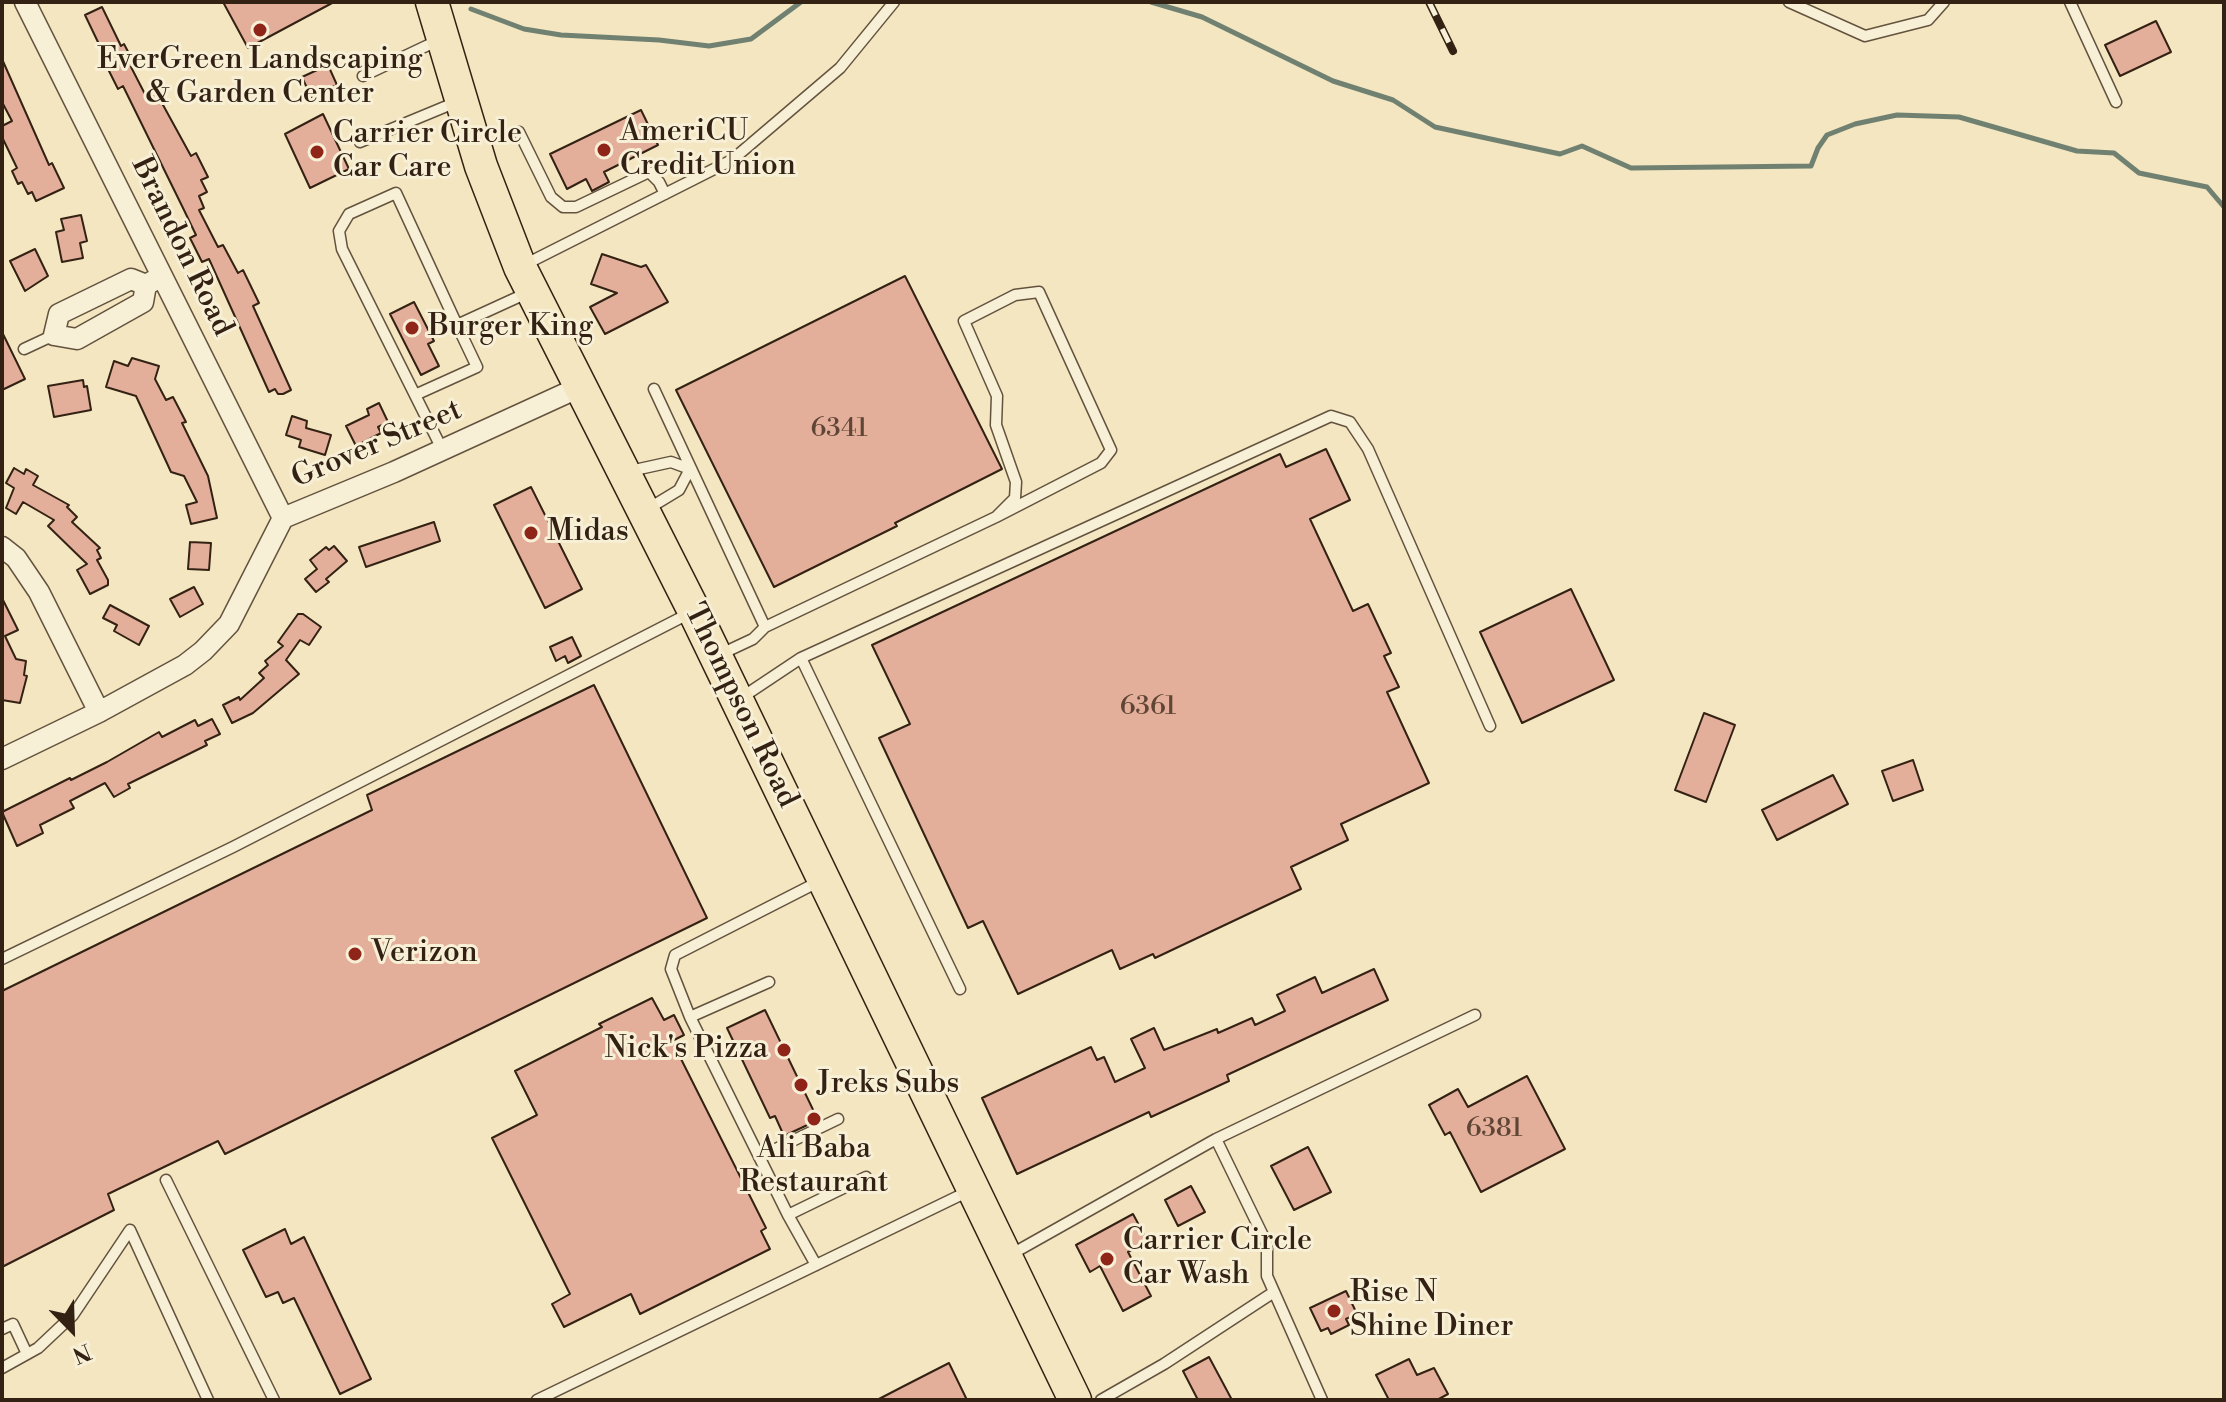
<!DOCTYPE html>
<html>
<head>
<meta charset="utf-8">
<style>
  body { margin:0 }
  #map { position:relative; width:2226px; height:1402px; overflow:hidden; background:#f3e6c0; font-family:"Libre Bodoni",serif }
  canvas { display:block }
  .frame { position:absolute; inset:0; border:4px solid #332213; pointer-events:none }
  .north { position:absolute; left:32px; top:1290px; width:80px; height:80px; -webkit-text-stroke:6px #f7efd6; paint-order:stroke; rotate:157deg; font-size:22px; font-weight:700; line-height:32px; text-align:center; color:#332213 }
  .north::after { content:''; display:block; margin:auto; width:28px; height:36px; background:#332213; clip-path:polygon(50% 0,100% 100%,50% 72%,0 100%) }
</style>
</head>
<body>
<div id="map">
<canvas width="2226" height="1402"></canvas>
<div class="frame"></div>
<div class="north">N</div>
</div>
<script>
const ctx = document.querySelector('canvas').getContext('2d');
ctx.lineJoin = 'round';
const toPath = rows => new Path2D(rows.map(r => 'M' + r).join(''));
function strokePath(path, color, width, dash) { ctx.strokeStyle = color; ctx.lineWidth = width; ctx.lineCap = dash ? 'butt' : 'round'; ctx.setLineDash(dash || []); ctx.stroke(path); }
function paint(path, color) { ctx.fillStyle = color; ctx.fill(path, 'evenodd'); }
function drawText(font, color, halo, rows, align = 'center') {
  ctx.font = font + ' "Libre Bodoni",serif'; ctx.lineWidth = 6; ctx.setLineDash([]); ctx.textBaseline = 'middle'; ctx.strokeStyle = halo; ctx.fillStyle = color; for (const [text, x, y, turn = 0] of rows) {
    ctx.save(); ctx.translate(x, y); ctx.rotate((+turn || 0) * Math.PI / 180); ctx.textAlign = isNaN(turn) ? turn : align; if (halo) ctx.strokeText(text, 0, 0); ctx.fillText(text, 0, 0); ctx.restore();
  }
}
const stream = toPath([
  [1151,2,1202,17,1333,81,1393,100,1435,127,1560,154,1582,146,1631,168,1811,166,1818,148,1827,135,1855,124,1897,115,1959,117,2077,151,2114,153,2139,173,2207,187,2224,207],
  [471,9,524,29,561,35,659,40,709,46,751,39,801,2]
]);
const building = toPath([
  [223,2,334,2,248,48,223,2],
  [102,7,121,46,124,44,135,65,131,67,147,98,157,94,191,156,196,153,208,177,201,180,207,192,199,196,204,208,199,210,218,247,223,245,238,273,243,270,259,303,253,306,291,390,283,394,278,394,275,389,269,392,209,259,202,262,190,238,196,235,183,208,123,86,118,89,106,65,108,63,85,15,102,7],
  [2156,21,2171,52,2120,76,2105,45,2156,21],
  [2,59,49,165,52,163,64,188,36,201,32,192,28,194,22,182,18,184,12,171,17,168,2,137,2,126,12,121,2,102,2,59],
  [328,65,337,85,311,97,302,77,328,65],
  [641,110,658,145,604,172,609,182,592,191,586,179,567,189,550,154,641,110],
  [323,114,349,169,310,188,285,134,323,114],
  [81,215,87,241,80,243,83,258,62,262,56,232,64,230,61,219,81,215],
  [35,249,48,276,25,291,10,261,35,249],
  [602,254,641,267,646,265,668,302,605,334,590,307,617,293,591,284,602,254],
  [905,276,1002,469,895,523,897,526,774,587,676,390,905,276],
  [414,302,434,341,428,344,439,366,421,375,390,314,414,302],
  [2,332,25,379,2,390,2,332],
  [132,358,159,366,155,379,166,400,173,397,186,422,182,423,208,476,217,518,191,524,186,505,197,502,184,476,171,472,136,396,106,387,114,361,128,366,132,358],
  [83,380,84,387,87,386,91,410,54,417,48,386,83,380],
  [379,403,388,422,378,427,381,433,356,446,346,426,369,415,367,409,379,403],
  [292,416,307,421,306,428,331,435,325,455,299,447,301,440,286,435,292,416],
  [1326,449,1350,500,1310,519,1353,611,1368,604,1391,653,1384,656,1399,687,1387,692,1429,783,1341,824,1348,840,1291,867,1301,889,1155,958,1153,954,1120,969,1112,950,1018,994,983,921,968,928,879,738,910,724,872,645,1280,454,1286,467,1326,449],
  [14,468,24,474,26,469,38,476,33,485,69,505,67,507,77,517,72,522,100,548,97,550,101,558,97,560,108,580,108,585,90,594,77,570,87,564,48,526,54,520,23,502,16,514,6,508,14,488,6,483,14,468],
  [531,487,582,589,545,608,494,505,531,487],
  [434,522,440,541,366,567,359,547,434,522],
  [190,542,211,543,209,570,188,569,190,542],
  [334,546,347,561,326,579,329,582,316,592,305,579,317,569,310,560,326,547,329,550,334,546],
  [194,587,203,604,180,617,170,599,194,587],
  [1571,589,1614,680,1522,723,1480,632,1571,589],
  [2,598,18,630,5,636,16,659,26,661,24,675,27,676,20,703,2,700,2,598],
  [110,605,149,626,139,645,114,631,117,625,103,618,110,605],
  [298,614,303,614,321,627,309,645,300,640,286,660,299,674,253,713,232,723,223,705,239,697,240,700,264,678,259,673,268,665,265,661,283,646,278,642,298,614],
  [572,637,581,656,568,663,565,656,556,661,550,647,572,637],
  [594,685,707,918,225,1154,218,1141,108,1194,114,1210,2,1267,2,991,372,810,367,795,594,685],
  [1704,713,1735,725,1706,802,1675,790,1704,713],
  [212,719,220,734,205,741,207,745,128,784,130,788,114,797,105,783,70,801,74,808,40,825,43,833,17,846,2,812,70,778,71,780,107,762,159,732,162,737,195,720,198,726,212,719],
  [1913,760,1923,790,1893,801,1882,771,1913,760],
  [1833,775,1848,804,1777,840,1762,810,1833,775],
  [1374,969,1388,1000,1227,1075,1229,1081,1151,1117,1149,1112,1017,1174,982,1098,1091,1047,1097,1060,1104,1057,1115,1082,1145,1068,1131,1039,1154,1028,1164,1050,1217,1029,1218,1033,1252,1018,1255,1025,1285,1011,1277,995,1315,977,1322,993,1374,969],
  [652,998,664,1020,674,1015,684,1035,672,1041,766,1228,761,1231,770,1249,640,1314,631,1294,564,1327,552,1304,570,1294,492,1138,537,1115,515,1071,602,1027,599,1024,652,998],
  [765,1010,818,1120,784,1136,775,1116,770,1118,727,1028,765,1010],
  [1527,1076,1565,1149,1481,1192,1450,1132,1445,1135,1429,1105,1458,1089,1468,1107,1527,1076],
  [1308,1147,1331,1192,1294,1210,1271,1166,1308,1147],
  [1191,1186,1205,1212,1178,1226,1165,1200,1191,1186],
  [1133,1214,1148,1242,1128,1252,1151,1296,1123,1311,1100,1266,1090,1272,1076,1245,1133,1214],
  [285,1229,291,1244,304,1237,371,1379,340,1394,294,1298,283,1303,278,1292,266,1297,243,1250,285,1229],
  [1346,1291,1357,1314,1346,1319,1349,1325,1331,1334,1328,1328,1321,1331,1310,1308,1346,1291],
  [1209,1357,1232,1400,1198,1400,1183,1371,1209,1357],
  [1409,1359,1417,1375,1434,1368,1448,1394,1437,1400,1389,1400,1376,1375,1409,1359],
  [949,1363,967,1400,877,1400,904,1386,949,1363]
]);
const service = toPath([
  [1789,2,1865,36,1928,20,1944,2],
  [2070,2,2116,102],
  [363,76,441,39],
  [519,132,551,197,563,207,576,207,649,172,659,182,665,194],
  [360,142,459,101],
  [522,266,732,160,840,68,894,2],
  [24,349,54,335],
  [654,389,765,627],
  [415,395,342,249,339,231,349,214,396,193,457,325],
  [443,451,415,395,477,367,457,325,527,293],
  [630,471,671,462,690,469,679,490,646,510],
  [721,654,753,639,765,627,996,517,1015,498,1016,482,996,425,997,396,964,321,1015,295,1039,292,1111,450,1101,463,996,517],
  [801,658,960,989],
  [741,698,801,658,1331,416,1350,422,1368,449,1490,726],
  [2,959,233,847,692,612],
  [690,1017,769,982],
  [1216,1139,1267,1244,1267,1276,1322,1400],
  [759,1157,838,1119],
  [166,1180,274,1400],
  [788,1215,866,1177],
  [1010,1255,1216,1139,1475,1015],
  [816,1265,788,1215,690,1017,671,969,675,955,820,881],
  [2,1329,13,1324,27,1354],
  [2,1368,38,1348,73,1315,130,1230,208,1400],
  [537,1400,971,1190],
  [1101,1400,1164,1364,1274,1292]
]);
const minor = toPath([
  [25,2,283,518],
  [146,285,131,279,59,314,54,335,77,339,143,302,146,285,162,276],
  [2,547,16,558,39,592,99,712],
  [2,759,99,712,185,665,203,651,229,624,283,518,394,472,582,386]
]);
const primary = toPath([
  [432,2,481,166,520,267,694,611,1075,1400]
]);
const rail = toPath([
  [1429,2,1453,51]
]);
const markers = [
  [260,30,8,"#8f2418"],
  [604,150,8,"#8f2418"],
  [317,152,8,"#8f2418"],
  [412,328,8,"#8f2418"],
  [531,533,8,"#8f2418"],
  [355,954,8,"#8f2418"],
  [784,1050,8,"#8f2418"],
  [801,1085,8,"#8f2418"],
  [814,1119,8,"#8f2418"],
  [1107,1259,8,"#8f2418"],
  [1334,1311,8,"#8f2418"]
];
const numberNames = [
  ["6341",839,430],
  ["6361",1148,708],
  ["6381",1494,1130]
];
const poiNames = [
  ["EverGreen Landscaping",260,61,"center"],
  ["& Garden Center",260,95,"center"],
  ["AmeriCU",620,133],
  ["Credit Union",620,167],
  ["Carrier Circle",333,135],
  ["Car Care",333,169],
  ["Burger King",428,328],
  ["Midas",547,533],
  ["Verizon",371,954],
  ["Nick's Pizza",768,1050,"right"],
  ["Jreks Subs",817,1085],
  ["Ali Baba",814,1150,"center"],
  ["Restaurant",814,1184,"center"],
  ["Carrier Circle",1123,1242],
  ["Car Wash",1123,1276],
  ["Rise N",1350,1294],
  ["Shine Diner",1350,1328]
];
const streetNames = [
  ["Brandon Road",181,247,64],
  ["Grover Street",377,445,-23],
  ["Thompson Road",740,706,64]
];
strokePath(stream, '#718171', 5);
paint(building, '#e3ae9a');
strokePath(building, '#332213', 2);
strokePath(service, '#63533e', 13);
strokePath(minor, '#63533e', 23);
strokePath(primary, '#332213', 35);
strokePath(service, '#f7efd6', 10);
strokePath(minor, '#f7efd6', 20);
strokePath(primary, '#f3e6c0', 32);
strokePath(rail, '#332213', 8);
strokePath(rail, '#f7efd6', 5, [15]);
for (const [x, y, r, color] of markers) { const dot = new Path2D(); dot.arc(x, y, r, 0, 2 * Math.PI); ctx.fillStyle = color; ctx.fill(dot); strokePath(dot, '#f7efd6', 3); }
drawText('26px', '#5f4535', null, numberNames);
drawText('30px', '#332213', '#f7efd6', poiNames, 'left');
drawText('30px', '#332213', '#f7efd6', streetNames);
</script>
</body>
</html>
